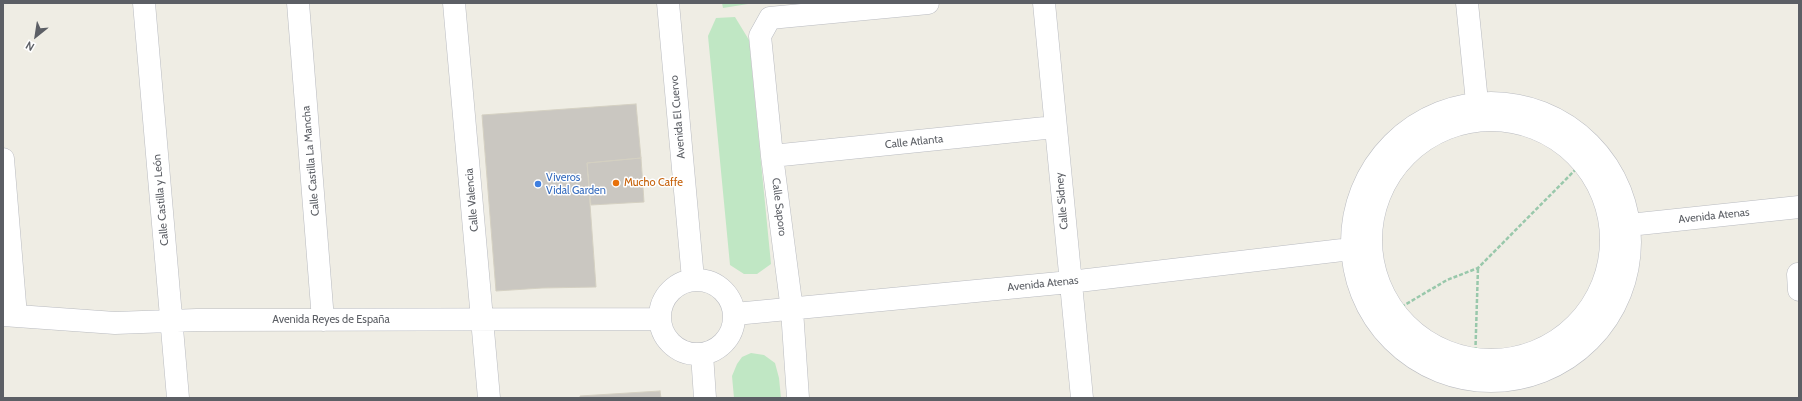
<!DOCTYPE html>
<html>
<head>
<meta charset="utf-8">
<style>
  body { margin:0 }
  #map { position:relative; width:1802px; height:401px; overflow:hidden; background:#efede4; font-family:Cabin,sans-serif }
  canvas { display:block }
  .frame { position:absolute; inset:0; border:4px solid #5c5f65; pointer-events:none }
  .north { position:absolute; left:16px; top:16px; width:40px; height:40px; -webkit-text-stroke:3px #fff; paint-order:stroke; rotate:210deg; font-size:11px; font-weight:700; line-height:16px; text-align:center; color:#5c5f65 }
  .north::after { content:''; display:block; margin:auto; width:14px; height:18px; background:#5c5f65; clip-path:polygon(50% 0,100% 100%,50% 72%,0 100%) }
</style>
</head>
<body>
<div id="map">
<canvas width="1802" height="401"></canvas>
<div class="frame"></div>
<div class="north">N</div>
</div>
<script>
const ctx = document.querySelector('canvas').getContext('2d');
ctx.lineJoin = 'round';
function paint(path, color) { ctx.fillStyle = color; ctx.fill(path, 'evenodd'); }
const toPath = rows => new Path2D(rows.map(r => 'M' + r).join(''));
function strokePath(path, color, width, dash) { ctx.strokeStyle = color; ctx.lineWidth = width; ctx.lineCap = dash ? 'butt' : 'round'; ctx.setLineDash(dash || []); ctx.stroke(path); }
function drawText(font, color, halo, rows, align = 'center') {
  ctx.font = font + ' Cabin,sans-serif'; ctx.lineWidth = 3; ctx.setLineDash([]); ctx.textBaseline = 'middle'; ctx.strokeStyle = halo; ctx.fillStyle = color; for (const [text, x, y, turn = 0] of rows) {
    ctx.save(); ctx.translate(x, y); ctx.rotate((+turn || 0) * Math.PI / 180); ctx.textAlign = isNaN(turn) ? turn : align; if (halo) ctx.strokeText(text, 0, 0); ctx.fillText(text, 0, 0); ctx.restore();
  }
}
const green = toPath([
  [722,3,754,3,723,8],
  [735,17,749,40,771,264,757,274,744,274,730,265,708,36,716,18],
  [751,353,764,355,775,363,779,378,781,398,734,398,732,376,737,364,742,357]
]);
const building = toPath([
  [636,104,641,158,587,163,596,287,542,288,496,291,482,115,636,104],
  [641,158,644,202,591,205,587,163,641,158],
  [660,391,661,398,580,398,580,396,660,391]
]);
const path = toPath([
  [1391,313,1447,280,1478,268,1587,158],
  [1475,363,1478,268]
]);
const minor = toPath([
  [144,3,178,398],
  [298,3,323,320],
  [454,3,489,398],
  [668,3,693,279],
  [1044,3,1082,398],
  [1467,3,1477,102],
  '1352 242a139 139 0 1 1 278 0a139 139 0 1 1-278 0Z',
  '1371 240a120 120 0 1 1 240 0a120 120 0 1 1-240 0Z',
  [772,156,1055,127],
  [3,159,16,316],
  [1629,225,1799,207],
  [1798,274,1799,290],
  '660 317a37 37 0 1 1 74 0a37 37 0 1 1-74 0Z',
  [735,314,1070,282,1351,249],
  [3,315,115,323,197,320,660,319],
  [702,354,705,398],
  [798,398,792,310,772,156,760,36,770,18,928,3]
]);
const markers = [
  [616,183,4,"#e8710a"],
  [538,184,4,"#3f7fe0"]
];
const streetNames = [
  ["Avenida El Cuervo",678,117,-95],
  ["Calle Atlanta",914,142,-6],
  ["Calle Castilla La Mancha",311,161,-95],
  ["Calle Castilla y León",161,200,-95],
  ["Calle Valencia",472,200,-95],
  ["Calle Sidney",1062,201,-95],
  ["Calle Saporo",779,207,83],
  ["Avenida Atenas",1714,216,-6],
  ["Avenida Atenas",1043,284,-6],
  ["Avenida Reyes de España",331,320]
];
const shopNames = [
  ["Viveros",546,178],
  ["Vidal Garden",546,191]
];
const foodNames = [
  ["Mucho Caffe",624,183]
];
paint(green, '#c0e7c4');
paint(building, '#cac7c1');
strokePath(building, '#d4d0c2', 1);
strokePath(minor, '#b9bbc0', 23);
strokePath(path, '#99c8ab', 2.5, [4, 2]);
strokePath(minor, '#fff', 22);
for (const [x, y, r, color] of markers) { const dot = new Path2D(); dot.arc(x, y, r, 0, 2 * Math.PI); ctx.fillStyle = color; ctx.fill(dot); strokePath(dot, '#fff', 1.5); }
drawText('11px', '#5c5f65', '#fff', streetNames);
drawText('11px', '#366cbe', '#fff', shopNames, 'left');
drawText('11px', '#c56008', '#fff', foodNames, 'left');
</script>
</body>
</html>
